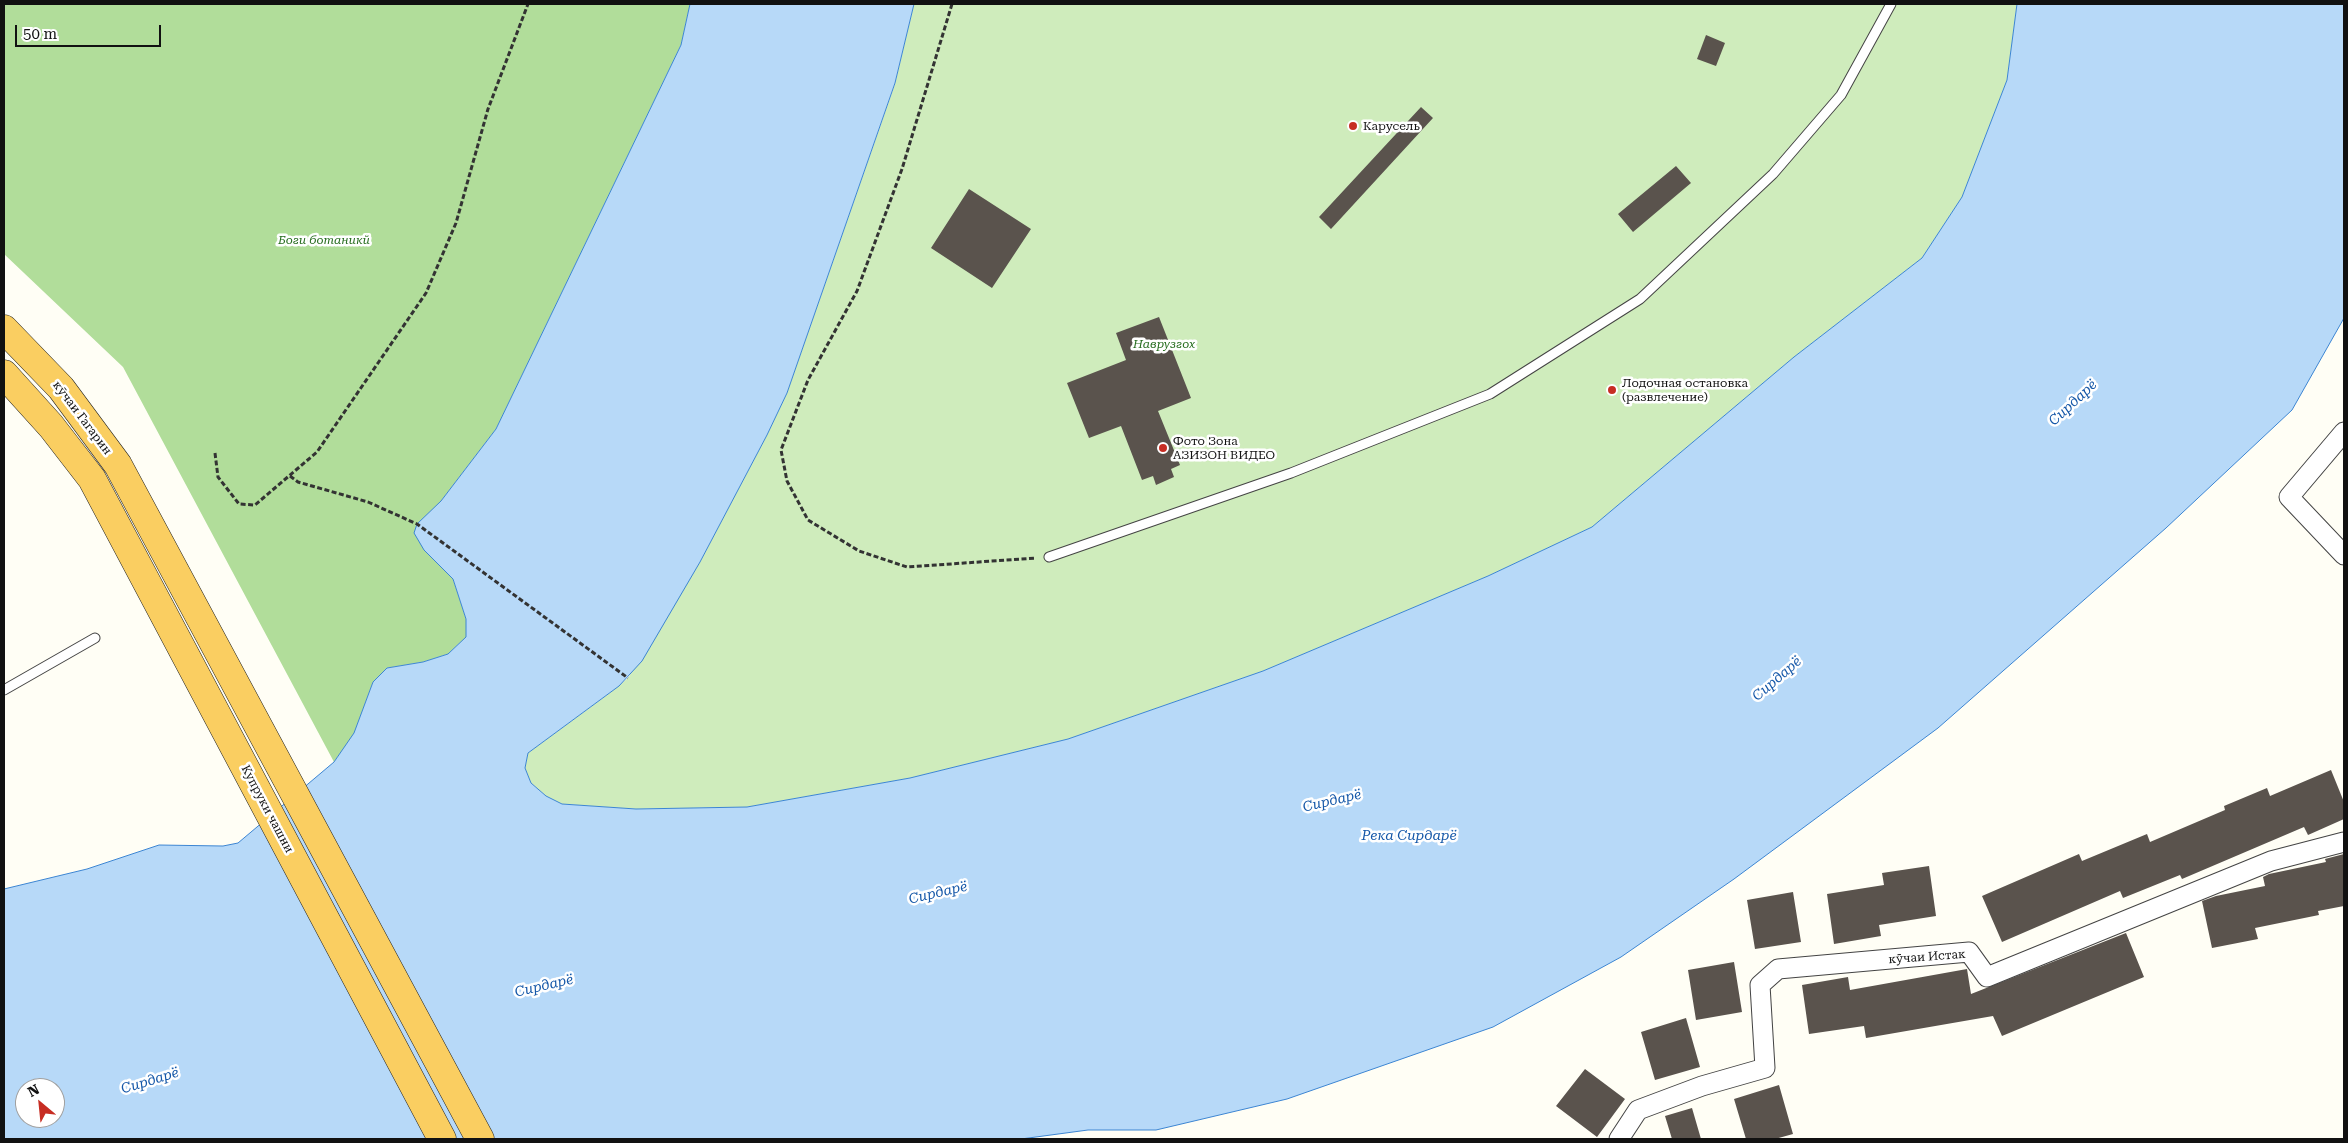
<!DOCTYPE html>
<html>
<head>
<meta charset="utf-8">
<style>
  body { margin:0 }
  #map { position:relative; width:2348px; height:1143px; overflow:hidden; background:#fffef5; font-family:"Roboto Serif",serif }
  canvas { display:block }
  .frame { position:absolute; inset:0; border:5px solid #111; pointer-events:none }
  .north { position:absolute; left:15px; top:1078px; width:50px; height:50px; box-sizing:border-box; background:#fff; border:1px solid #a0a0a0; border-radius:50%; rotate:332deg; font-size:14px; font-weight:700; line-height:20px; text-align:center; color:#111 }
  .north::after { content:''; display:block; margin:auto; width:18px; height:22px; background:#c72d23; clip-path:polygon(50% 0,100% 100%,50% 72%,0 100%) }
  .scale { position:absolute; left:15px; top:25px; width:146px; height:22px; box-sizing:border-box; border:2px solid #111; border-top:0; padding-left:6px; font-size:15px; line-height:18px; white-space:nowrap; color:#111; -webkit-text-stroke:4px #fff; paint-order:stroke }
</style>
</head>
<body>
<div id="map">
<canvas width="2348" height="1143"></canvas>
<div class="frame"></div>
<div class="north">N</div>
<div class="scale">50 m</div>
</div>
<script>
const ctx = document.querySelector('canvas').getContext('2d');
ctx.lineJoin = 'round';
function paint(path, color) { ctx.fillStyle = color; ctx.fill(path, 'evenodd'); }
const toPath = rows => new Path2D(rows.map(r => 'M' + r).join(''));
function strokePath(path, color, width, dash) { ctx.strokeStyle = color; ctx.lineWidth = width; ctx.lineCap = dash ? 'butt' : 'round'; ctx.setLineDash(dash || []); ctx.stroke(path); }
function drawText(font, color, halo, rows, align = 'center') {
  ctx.font = font + ' "Roboto Serif",serif'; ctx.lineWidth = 5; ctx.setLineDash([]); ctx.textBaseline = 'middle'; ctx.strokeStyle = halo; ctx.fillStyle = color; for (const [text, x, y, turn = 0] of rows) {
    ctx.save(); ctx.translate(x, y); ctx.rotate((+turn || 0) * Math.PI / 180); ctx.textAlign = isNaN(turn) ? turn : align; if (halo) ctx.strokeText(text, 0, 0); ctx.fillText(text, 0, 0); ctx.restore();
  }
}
const green = toPath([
  [914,4,2017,4,2007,80,1962,197,1922,258,1794,357,1592,527,1488,576,1263,671,1068,739,910,778,747,807,636,809,562,804,546,796,531,783,525,768,528,753,607,695,628,678,700,562,767,435,787,393,895,84]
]);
const forest = toPath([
  [4,4,690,4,681,45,496,429,441,501,418,524,424,550,453,579,466,619,466,637,448,654,423,662,387,668,373,682,354,734,334,762,123,367,4,254]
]);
const water = toPath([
  [690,4,914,4,895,83,787,393,767,435,700,562,642,661,619,686,528,753,525,768,531,783,546,796,562,804,636,809,747,807,910,778,1068,739,1263,671,1488,576,1592,527,1794,357,1922,258,1962,197,2007,80,2017,4,2344,4,2344,318,2292,410,2166,528,1938,728,1734,879,1621,957,1493,1027,1287,1099,1156,1130,1088,1130,1021,1139,4,1139,4,889,87,869,159,845,223,846,238,843,334,762,354,733,373,682,387,668,423,662,448,654,466,637,466,619,453,579,424,550,414,533,417,524,441,501,496,429,681,45,690,4],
  [25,1088,55,1088,55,1118,25,1118,25,1088]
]);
const building = toPath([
  [1706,35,1725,43,1716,66,1697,59],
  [1421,107,1433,118,1331,229,1319,217],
  [1676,166,1691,183,1633,232,1618,214],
  [969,189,1031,229,992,288,931,248],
  [1159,317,1191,398,1158,411,1180,465,1171,469,1174,477,1156,485,1153,476,1142,480,1121,426,1089,438,1067,383,1126,360,1116,333],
  [2331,770,2344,802,2344,819,2308,835,2304,827,2182,879,2180,875,2123,898,2120,891,2002,942,1982,896,2079,854,2082,861,2147,834,2150,842,2225,810,2224,806,2267,788,2270,796],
  [2344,854,2344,906,2318,911,2319,915,2255,928,2258,939,2212,948,2202,901,2216,896,2265,886,2263,877,2269,874,2326,862,2325,859],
  [1929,866,1936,916,1879,925,1881,936,1834,944,1827,894,1884,885,1882,873],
  [1793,892,1801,942,1755,949,1747,900],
  [2126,933,2144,977,2002,1036,1993,1016,1866,1038,1864,1026,1809,1034,1802,985,1848,977,1850,990,1967,969,1971,994],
  [1734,962,1742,1012,1696,1020,1688,970],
  [1686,1018,1700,1067,1655,1080,1641,1032],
  [1585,1069,1625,1099,1597,1137,1556,1106],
  [1779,1085,1793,1134,1775,1139,1746,1139,1734,1099],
  [1692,1108,1701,1139,1672,1139,1665,1116]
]);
const path = toPath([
  [952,4,902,169,857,291,808,380,781,450,787,481,808,520,859,551,907,567,1036,558],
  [215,453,218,477,239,504,255,505,317,452,426,293,456,223,488,109,528,4],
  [290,476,298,482,368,502,417,524,628,678]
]);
const service = toPath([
  [1049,557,1291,473,1490,394,1640,299,1773,174,1841,95,1891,4],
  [4,690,95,638]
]);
const minor = toPath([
  [2344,432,2289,497,2344,555],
  [1619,1139,1638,1110,1702,1086,1765,1068,1760,985,1778,969,1969,952,1987,977,2271,861,2344,842]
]);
const trunk = toPath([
  [4,329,61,388,118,465,480,1139],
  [4,374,51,426,92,479,442,1139]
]);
const markers = [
  [1353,126,5,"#c72d23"],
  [1612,390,5,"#c72d23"],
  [1163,448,5,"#c72d23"]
];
const poiNames = [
  ["Карусель",1363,126],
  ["Лодочная остановка",1622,383],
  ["(развлечение)",1622,397],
  ["Фото Зона",1173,441],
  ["АЗИЗОН ВИДЕО",1173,455]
];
const parkNames = [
  ["Боги ботаникй",324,240],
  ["Наврузгох",1164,344]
];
const streetNames = [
  ["кӯчаи Гагарин",82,418,53],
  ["Купруки чашни",267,809,62],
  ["кӯчаи Истак",1927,957,-4]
];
const waterNames = [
  ["Сирдарё",2073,403,-43],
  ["Сирдарё",1777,679,-41],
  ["Сирдарё",1332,801,-13],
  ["Река Сирдарё",1409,836],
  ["Сирдарё",938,893,-13],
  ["Сирдарё",544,986,-13],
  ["Сирдарё",150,1081,-17]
];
paint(green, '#cfecbc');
paint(forest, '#b1dd9a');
paint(water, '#b7d9f8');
strokePath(water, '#3c85d2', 1);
paint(building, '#5a534d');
strokePath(service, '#444', 11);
strokePath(minor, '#444', 21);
strokePath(trunk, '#222', 29);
strokePath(path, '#333', 3, [5, 2.5]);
strokePath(service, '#fff', 9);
strokePath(minor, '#fff', 19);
strokePath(trunk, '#face61', 28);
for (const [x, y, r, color] of markers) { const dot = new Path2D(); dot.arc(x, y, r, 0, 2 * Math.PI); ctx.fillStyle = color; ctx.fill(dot); strokePath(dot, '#fff', 2); }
drawText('12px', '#111', '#fff', poiNames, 'left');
drawText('italic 12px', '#256c1d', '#fff', parkNames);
drawText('12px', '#111', '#fff', streetNames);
drawText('italic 14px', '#1457a8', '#fff', waterNames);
</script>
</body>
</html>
